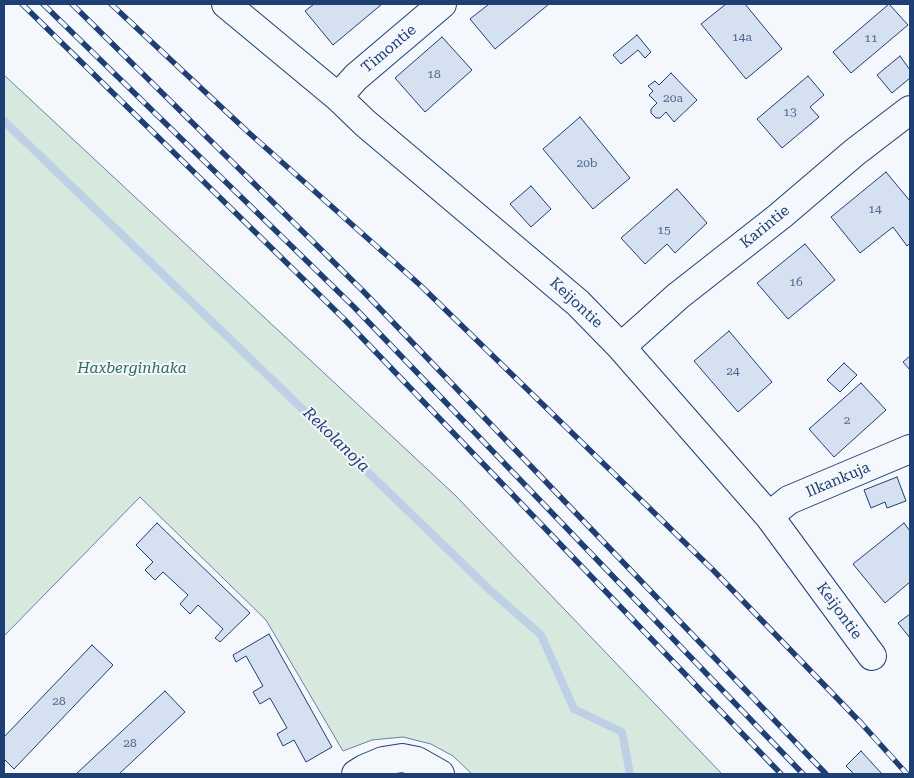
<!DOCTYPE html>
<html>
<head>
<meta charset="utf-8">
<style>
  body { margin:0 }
  #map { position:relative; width:914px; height:778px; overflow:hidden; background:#f4f7fb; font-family:"Roboto Serif",serif }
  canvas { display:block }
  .frame { position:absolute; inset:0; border:5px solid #1d3f73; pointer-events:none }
</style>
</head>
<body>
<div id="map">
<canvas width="914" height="778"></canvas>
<div class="frame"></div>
</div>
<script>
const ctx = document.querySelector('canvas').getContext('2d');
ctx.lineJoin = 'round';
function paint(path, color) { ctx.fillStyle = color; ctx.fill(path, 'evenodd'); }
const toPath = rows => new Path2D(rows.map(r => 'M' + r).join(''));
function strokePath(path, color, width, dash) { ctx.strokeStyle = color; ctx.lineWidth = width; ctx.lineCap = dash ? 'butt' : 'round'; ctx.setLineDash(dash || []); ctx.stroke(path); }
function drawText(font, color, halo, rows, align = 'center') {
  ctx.font = font + ' "Roboto Serif",serif'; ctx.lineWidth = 4; ctx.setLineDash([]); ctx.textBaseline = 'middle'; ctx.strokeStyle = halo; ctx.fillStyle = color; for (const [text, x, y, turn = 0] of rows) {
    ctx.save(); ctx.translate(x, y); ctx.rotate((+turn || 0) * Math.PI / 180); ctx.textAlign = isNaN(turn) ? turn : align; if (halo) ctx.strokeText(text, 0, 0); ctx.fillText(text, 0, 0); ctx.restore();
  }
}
const green = toPath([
  [4,75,455,495,722,774,472,774,453,756,431,744,403,737,372,740,343,751,266,620,140,497,4,636,4,75]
]);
const stream = toPath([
  [4,121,492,592,541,635,574,709,622,732,630,774]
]);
const building = toPath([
  [314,4,382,4,333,45,305,11,314,4],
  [489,4,549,4,495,49,470,19,489,4],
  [726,4,745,4,782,49,746,79,701,24,726,4],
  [889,4,908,25,851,73,833,52,889,4],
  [637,35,651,52,645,58,638,50,621,64,613,55,637,35],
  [442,37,472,70,425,112,395,78,442,37],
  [900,56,910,70,910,78,892,93,877,75,900,56],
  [671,73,697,100,674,122,666,112,660,118,656,118,651,113,651,109,657,103,649,95,653,91,648,86,655,81,659,85,671,73],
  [808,76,824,95,810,107,819,117,782,148,757,119,808,76],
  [580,117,630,178,593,209,543,149,580,117],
  [886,172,910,201,910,243,907,246,893,227,860,253,831,217,886,172],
  [531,186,551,209,531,227,510,204,531,186],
  [677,189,707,223,675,253,667,244,645,264,621,238,677,189],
  [805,244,835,280,788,319,757,283,805,244],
  [729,331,772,382,738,412,694,361,729,331],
  [910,356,910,370,903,362,910,356],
  [844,363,857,375,840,392,827,380,844,363],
  [861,383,886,410,834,457,809,429,861,383],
  [897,477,906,501,887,508,885,502,871,508,864,490,897,477],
  [157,523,250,613,220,642,215,638,223,629,198,605,190,614,180,604,188,595,163,572,155,580,145,570,153,562,136,545,157,523],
  [904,523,910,531,910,582,885,603,853,564,904,523],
  [910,614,910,638,898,623,910,614],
  [269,634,332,747,306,762,294,740,283,746,277,734,287,728,270,698,260,704,253,692,263,686,246,656,236,662,233,655,269,634],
  [92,645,113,665,14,769,4,759,4,737,92,645],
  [165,691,185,712,119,774,76,774,165,691],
  [861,751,882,774,854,774,846,766,861,751]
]);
const minor = toPath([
  [226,4,338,97,365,123,578,303,621,347,769,516,872,656],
  [338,97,356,77,442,4],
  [621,347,678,296,780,216,855,152,910,110],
  [769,516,789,500,910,449],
  [356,774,364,769,383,761,402,758,417,761,440,774]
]);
const rail = toPath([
  [22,4,343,318,781,774],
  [43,4,354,307,803,774],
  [72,4,363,291,826,774],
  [111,4,248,132,420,285,714,571,861,723,907,774]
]);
const numberNames = [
  ["14a",742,37],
  ["11",871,38],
  ["18",434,74],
  ["20a",673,98],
  ["13",790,112],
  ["20b",587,163],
  ["14",875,209],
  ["15",664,230],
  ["16",796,282],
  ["24",733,371],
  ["2",847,420],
  ["28",59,701],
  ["28",130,743]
];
const streetNames = [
  ["Timontie",389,49,-40],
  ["Karintie",765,227,-39],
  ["Keijontie",576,303,43],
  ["Ilkankuja",838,480,-23],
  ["Keijontie",839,611,54]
];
const parkNames = [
  ["Haxberginhaka",132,369]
];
const waterNames = [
  ["Rekolanoja",336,440,44]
];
paint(green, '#d7e8df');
strokePath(green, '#687fa3', 1);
strokePath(stream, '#bed0e5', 8);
paint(building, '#d5e0f0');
strokePath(building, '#1d3f73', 1);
strokePath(minor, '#1d3f73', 30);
strokePath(minor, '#f4f7fb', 28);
strokePath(rail, '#1d3f73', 5.5);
strokePath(rail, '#f4f7fb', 4, [11]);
drawText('12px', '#4b6792', null, numberNames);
drawText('15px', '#1d3f73', '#f4f7fb', streetNames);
drawText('italic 15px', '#2c6c60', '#f4f7fb', parkNames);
drawText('italic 16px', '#1d3f73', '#f4f7fb', waterNames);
</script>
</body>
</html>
